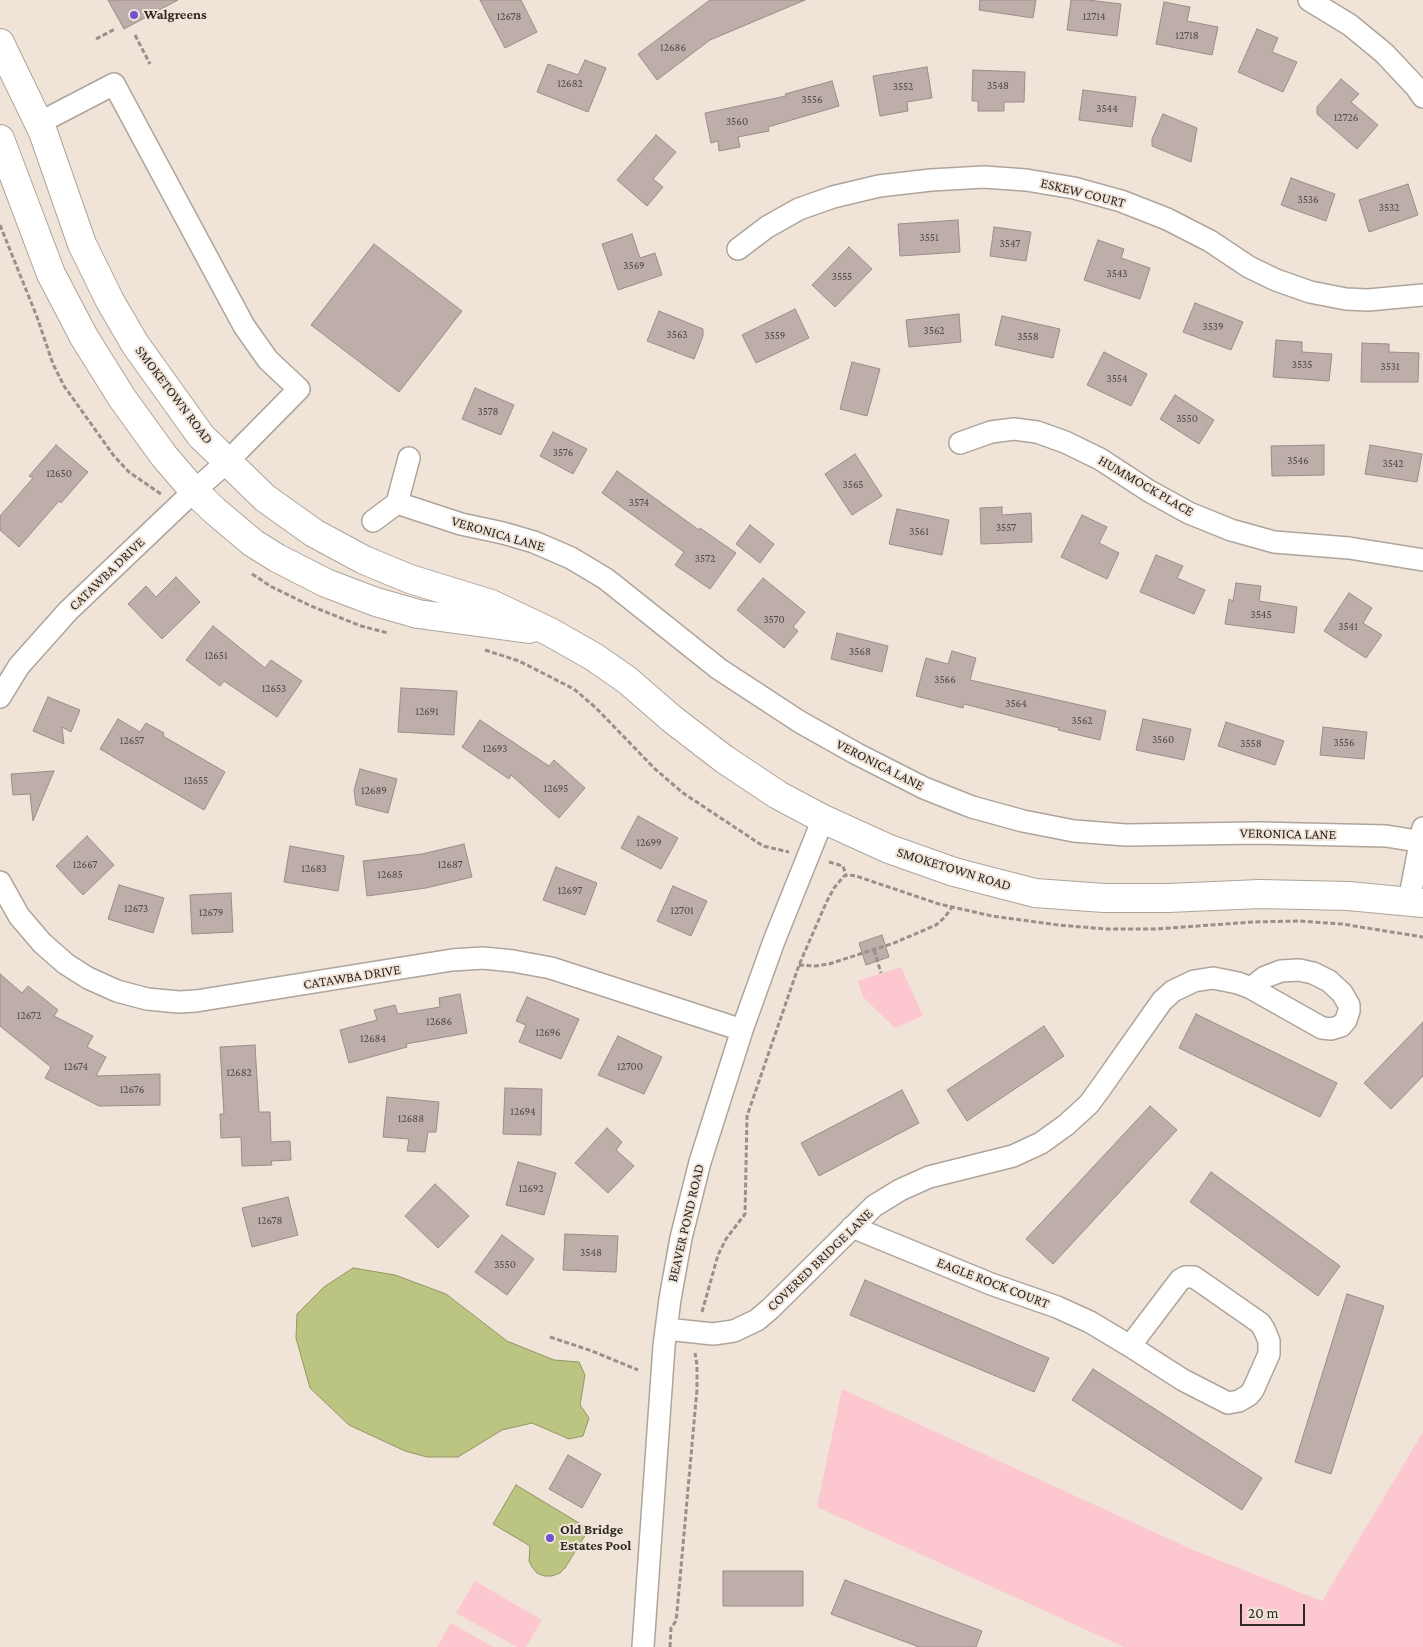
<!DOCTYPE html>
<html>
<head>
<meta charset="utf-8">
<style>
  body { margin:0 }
  #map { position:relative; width:1423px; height:1647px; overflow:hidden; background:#f0e4d9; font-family:"Crimson Pro",serif }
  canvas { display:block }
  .scale { position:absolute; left:1240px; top:1604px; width:65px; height:22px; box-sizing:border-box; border:2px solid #2e2925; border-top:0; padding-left:6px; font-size:15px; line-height:18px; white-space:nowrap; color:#2e2925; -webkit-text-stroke:4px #f0e4d9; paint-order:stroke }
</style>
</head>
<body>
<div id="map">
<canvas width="1423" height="1647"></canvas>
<div class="scale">20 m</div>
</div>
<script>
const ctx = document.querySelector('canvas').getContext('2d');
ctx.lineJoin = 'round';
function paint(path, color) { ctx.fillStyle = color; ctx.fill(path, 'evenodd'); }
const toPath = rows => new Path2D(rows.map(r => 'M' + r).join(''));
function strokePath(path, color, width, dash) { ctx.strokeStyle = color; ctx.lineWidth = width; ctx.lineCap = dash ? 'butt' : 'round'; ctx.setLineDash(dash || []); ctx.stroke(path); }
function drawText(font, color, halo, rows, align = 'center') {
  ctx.font = font + ' "Crimson Pro",serif'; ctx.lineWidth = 4; ctx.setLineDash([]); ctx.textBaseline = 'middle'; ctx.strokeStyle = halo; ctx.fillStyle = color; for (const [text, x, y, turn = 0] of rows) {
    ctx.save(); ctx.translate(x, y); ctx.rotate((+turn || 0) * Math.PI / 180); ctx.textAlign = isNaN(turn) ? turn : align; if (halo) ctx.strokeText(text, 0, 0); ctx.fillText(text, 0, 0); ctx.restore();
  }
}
const green = toPath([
  [901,967,923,1016,895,1028,863,997,858,981],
  [842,1389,1191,1549,1322,1601,1423,1432,1423,1647,1124,1647,817,1507],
  [475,1581,542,1620,526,1647,517,1647,456,1613],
  [451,1623,493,1647,437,1647]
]);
const water = toPath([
  [353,1268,395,1275,446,1294,507,1341,554,1360,579,1362,585,1375,580,1405,589,1418,583,1436,569,1439,532,1423,502,1430,458,1457,427,1457,405,1451,349,1425,310,1388,296,1338,297,1314,324,1287,353,1268],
  [516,1485,589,1529,565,1568,560,1573,552,1576,544,1576,537,1573,532,1567,529,1561,530,1546,493,1524,516,1485]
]);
const building = toPath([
  [108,0,178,0,124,29,108,0],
  [480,0,521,0,537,32,505,48,480,0],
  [710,0,805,0,710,40,657,80,638,54,710,0],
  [980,0,1036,0,1033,18,979,10,980,0],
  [1071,0,1088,0,1121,4,1117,36,1067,30,1071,0],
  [1164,2,1190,7,1187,21,1218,27,1212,55,1156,44,1164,2],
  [1257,29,1278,38,1272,52,1297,62,1283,92,1238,72,1257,29],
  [585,60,606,68,588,112,537,92,548,64,578,75,585,60],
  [927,67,932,98,907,102,908,111,880,116,873,76,927,67],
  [973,70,1025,72,1024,102,1004,102,1004,111,978,111,978,101,972,101,973,70],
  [1341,79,1359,94,1351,102,1378,125,1357,149,1317,114,1317,107,1341,79],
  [832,81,839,106,768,127,769,131,738,137,740,147,719,151,718,141,711,143,705,113,786,96,785,94,832,81],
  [1083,90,1136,97,1132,127,1079,120,1083,90],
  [1163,114,1197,128,1191,162,1152,146,1152,139,1163,114],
  [656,135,676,152,653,179,663,187,647,206,617,180,656,135],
  [1291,178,1335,194,1326,221,1281,205,1291,178],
  [1408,184,1418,215,1369,232,1359,200,1408,184],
  [958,220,960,252,900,256,898,224,958,220],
  [994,227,1031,232,1026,261,990,256,994,227],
  [632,234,640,258,655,253,662,275,618,290,602,244,632,234],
  [1098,240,1124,249,1121,258,1150,268,1140,299,1084,280,1098,240],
  [374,244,462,311,399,392,311,325,374,244],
  [849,247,872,269,835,307,812,285,849,247],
  [1195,303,1243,322,1231,350,1183,332,1195,303],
  [795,309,809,338,756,363,742,335,795,309],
  [659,311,703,329,703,336,694,359,647,341,659,311],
  [959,314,961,342,909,347,906,320,959,314],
  [1002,316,1060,329,1053,358,995,345,1002,316],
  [1276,340,1302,342,1302,352,1332,354,1329,381,1273,377,1276,340],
  [1362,343,1389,344,1389,352,1419,353,1418,382,1361,382,1362,343],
  [1104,352,1147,374,1131,406,1087,385,1104,352],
  [852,362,880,369,867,416,840,409,852,362],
  [475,388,514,405,501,435,462,419,475,388],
  [1175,395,1214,420,1199,444,1160,419,1175,395],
  [553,432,587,449,573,474,540,456,553,432],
  [56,445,88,472,61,503,59,501,19,547,0,530,0,516,33,478,29,476,56,445],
  [1324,445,1324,475,1272,476,1271,446,1324,445],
  [1370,445,1422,454,1417,482,1365,474,1370,445],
  [855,454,882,496,852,515,825,474,855,454],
  [617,471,699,530,700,528,736,553,710,589,675,565,684,552,602,493,617,471],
  [1002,507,1002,515,1031,513,1032,542,981,544,980,508,1002,507],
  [897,509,949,520,942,555,889,544,897,509],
  [1082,515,1107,527,1099,543,1119,553,1107,579,1061,557,1082,515],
  [750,525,774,544,760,563,736,544,750,525],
  [1156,555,1183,566,1177,578,1205,590,1194,614,1140,592,1156,555],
  [176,577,200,602,162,639,128,604,146,586,156,597,176,577],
  [763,578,805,612,793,627,798,631,784,648,737,610,763,578],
  [1236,583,1261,586,1259,601,1297,607,1294,633,1225,624,1229,599,1233,601,1236,583],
  [1349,593,1372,608,1363,623,1382,635,1366,658,1324,631,1349,593],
  [213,626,265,668,271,660,302,681,277,717,224,681,220,686,186,660,213,626],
  [837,633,888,646,882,672,831,659,837,633],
  [952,651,976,658,970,680,1106,711,1100,740,1058,730,1059,728,964,704,963,708,916,696,926,658,948,664,952,651],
  [401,688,457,691,454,735,398,732,401,688],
  [48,697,80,710,71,732,62,727,64,744,33,731,48,697],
  [118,719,140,732,146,723,164,733,163,736,225,772,204,810,100,749,118,719],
  [1143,719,1191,729,1184,760,1136,750,1143,719],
  [480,720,549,766,554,760,585,788,559,818,511,775,509,779,462,747,480,720],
  [1226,722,1284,741,1275,765,1218,746,1226,722],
  [1323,727,1367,732,1364,759,1320,755,1323,727],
  [360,769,397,779,388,813,356,805,354,790,360,769],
  [54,771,33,821,30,794,13,795,11,774,54,771],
  [638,816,678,838,661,869,621,848,638,816],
  [87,836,114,865,83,895,56,866,87,836],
  [464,844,472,877,426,888,367,896,363,861,422,854,464,844],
  [290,846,344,856,338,891,284,882,290,846],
  [556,867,597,883,585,915,543,900,556,867],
  [119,885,164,898,153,933,108,919,119,885],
  [673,886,707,901,691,936,657,921,673,886],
  [231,893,233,932,192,934,190,895,231,893],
  [882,935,889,957,866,965,859,943,882,935],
  [0,974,22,993,28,986,58,1010,54,1016,93,1036,87,1047,106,1057,96,1076,160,1074,160,1105,99,1106,45,1078,51,1067,0,1026,0,974],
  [460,994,467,1033,406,1044,407,1047,349,1063,340,1030,377,1020,374,1010,395,1005,398,1014,440,1007,439,998,460,994],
  [527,997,579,1019,561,1059,519,1042,526,1025,516,1021,527,997],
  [1196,1014,1337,1083,1320,1117,1179,1048,1196,1014],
  [1423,1022,1423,1076,1391,1109,1364,1083,1423,1022],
  [1044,1026,1064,1056,967,1121,947,1090,1044,1026],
  [618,1036,662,1057,644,1094,598,1075,618,1036],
  [255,1045,259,1112,270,1112,271,1142,290,1141,291,1160,271,1161,272,1165,242,1166,241,1137,221,1138,220,1114,224,1114,220,1047,255,1045],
  [505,1088,542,1089,541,1135,503,1134,505,1088],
  [902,1090,919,1123,819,1176,801,1143,902,1090],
  [387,1097,439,1102,436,1132,428,1132,425,1152,407,1151,409,1139,383,1137,387,1097],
  [1150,1106,1177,1130,1053,1264,1026,1239,1150,1106],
  [607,1128,622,1142,616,1150,634,1166,608,1193,575,1163,607,1128],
  [518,1162,556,1173,544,1215,506,1205,518,1162],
  [1211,1172,1340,1266,1318,1296,1190,1202,1211,1172],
  [435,1184,469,1216,438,1248,405,1216,435,1184],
  [288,1197,298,1235,252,1247,242,1208,288,1197],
  [565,1234,618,1236,616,1272,563,1270,565,1234],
  [502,1235,534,1259,507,1295,475,1272,502,1235],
  [865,1280,1049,1358,1034,1392,850,1315,865,1280],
  [1347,1294,1384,1306,1331,1474,1295,1462,1347,1294],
  [1093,1369,1262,1478,1242,1510,1072,1400,1093,1369],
  [568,1455,601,1474,582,1508,549,1489,568,1455],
  [723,1571,803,1571,803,1606,723,1606,723,1571],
  [845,1580,982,1631,976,1647,919,1647,831,1614,845,1580]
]);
const path = toPath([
  [135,35,150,64],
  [96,39,115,29],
  [0,225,37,317,53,364,64,386,114,456,129,472,161,494],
  [252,574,272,587,311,606,361,626,388,633],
  [485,650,519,661,574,689,596,708,655,769,683,793,763,846,789,852],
  [829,862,843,866,846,875],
  [874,950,881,973],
  [799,965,815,966,829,964,894,943,936,925,945,917,952,907],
  [702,1312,718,1255,726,1239,745,1214,747,1116,799,965,827,901,834,888,844,876,849,875,856,876,939,904,992,916,1058,925,1106,929,1156,929,1253,922,1299,921,1342,924,1423,937],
  [550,1337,592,1351,638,1370],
  [670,1647,671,1628,676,1621,677,1612,697,1389,697,1365,695,1353]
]);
const minor = toPath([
  [1309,0,1350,25,1384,53,1416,87,1423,97],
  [738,249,767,227,799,209,833,197,879,186,931,180,984,177,1026,180,1074,188,1121,201,1167,219,1210,241,1249,267,1276,280,1310,292,1346,299,1368,300,1423,295],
  [960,443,991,432,1014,429,1037,432,1065,442,1100,459,1149,491,1189,513,1231,530,1274,542,1349,548,1423,560],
  [397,503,461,524,503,533,534,542,571,558,606,579,719,669,800,722,857,754,924,788,972,807,1023,821,1074,831,1126,835,1258,833,1386,836,1423,842],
  [373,521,397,503,409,458],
  [0,697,19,666,68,611,194,491,227,462,299,389,268,360,244,326,114,84,39,123],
  [0,882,19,916,42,943,66,964,88,978,117,991,147,999,179,1002,196,1001,452,960,483,958,513,961,551,968,742,1030],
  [1409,901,1423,828],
  [1299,970,1313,973,1329,981,1342,993,1349,1005,1349,1011,1346,1020,1341,1026,1331,1029,1322,1028,1251,988,1265,977,1281,971,1299,970],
  [852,1227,991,1284,1057,1307,1090,1322,1130,1346],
  [1185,1277,1194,1277,1260,1323,1264,1329,1269,1341,1269,1354,1253,1390,1249,1395,1239,1401,1228,1403,1183,1380,1130,1346,1180,1280,1185,1277],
  [666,1329,713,1334,734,1331,757,1320,770,1309,874,1206,900,1190,929,1177,1013,1156,1041,1143,1066,1125,1089,1104,1100,1089,1162,1001,1173,991,1194,981,1213,978,1238,983,1251,988],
  [643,1647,664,1346,670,1299,681,1238,700,1162,742,1030,774,941,823,819]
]);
const major = toPath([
  [0,43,43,132,82,244,110,301,135,344,201,436,265,498,314,533,364,560,410,579,491,604,550,632,594,657,627,680,672,719,724,759,778,795,823,819,889,849,954,872,1035,893,1104,898,1168,898,1260,894,1348,896,1423,903],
  [0,139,51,274,84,337,122,398,164,456,194,491,215,511,253,543,277,558,326,583,376,602,418,614,529,629]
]);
const markers = [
  [134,15,5,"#7052cc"],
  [550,1538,5,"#7052cc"]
];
const numberNames = [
  ["12678",509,17],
  ["12714",1094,17],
  ["12718",1187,36],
  ["12686",673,48],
  ["12682",570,84],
  ["3548",998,86],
  ["3552",903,87],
  ["3556",812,100],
  ["3544",1107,109],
  ["12726",1346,118],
  ["3560",737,122],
  ["3536",1308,200],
  ["3532",1389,208],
  ["3551",929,238],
  ["3547",1010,244],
  ["3569",634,266],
  ["3543",1117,274],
  ["3555",842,277],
  ["3539",1213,327],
  ["3562",934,331],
  ["3563",677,335],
  ["3559",775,336],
  ["3558",1028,337],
  ["3535",1302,365],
  ["3531",1390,367],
  ["3554",1117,379],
  ["3578",488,412],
  ["3550",1187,419],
  ["3576",563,453],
  ["3546",1298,461],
  ["3542",1393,464],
  ["12650",59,474],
  ["3565",853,485],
  ["3574",639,503],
  ["3557",1006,528],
  ["3561",919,532],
  ["3572",705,559],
  ["3545",1261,615],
  ["3570",774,620],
  ["3541",1348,627],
  ["3568",860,652],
  ["12651",216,656],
  ["3566",945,680],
  ["12653",274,689],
  ["3564",1016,704],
  ["12691",427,712],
  ["3562",1082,721],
  ["3560",1163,740],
  ["12657",132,741],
  ["3556",1344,743],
  ["3558",1251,744],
  ["12693",495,749],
  ["12655",196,781],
  ["12695",556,789],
  ["12689",374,791],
  ["12699",649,843],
  ["12667",85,865],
  ["12687",450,865],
  ["12683",314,869],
  ["12685",390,875],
  ["12697",570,891],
  ["12673",136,909],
  ["12701",682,911],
  ["12679",211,913],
  ["12672",29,1016],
  ["12686",439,1022],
  ["12696",548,1033],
  ["12684",373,1039],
  ["12674",76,1067],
  ["12700",630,1067],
  ["12682",239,1073],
  ["12676",132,1090],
  ["12694",523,1112],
  ["12688",411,1119],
  ["12692",531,1189],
  ["12678",270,1221],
  ["3548",591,1253],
  ["3550",505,1265]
];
const poiNames = [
  ["Walgreens",144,15],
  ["Old Bridge",560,1530],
  ["Estates Pool",560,1546]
];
const streetNames = [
  ["ESKEW COURT",1083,193,14],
  ["SMOKETOWN ROAD",174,395,53],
  ["HUMMOCK PLACE",1146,486,30],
  ["VERONICA LANE",498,534,16],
  ["CATAWBA DRIVE",107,574,-44],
  ["VERONICA LANE",880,765,27],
  ["VERONICA LANE",1288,834,1],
  ["SMOKETOWN ROAD",954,869,17],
  ["CATAWBA DRIVE",352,977,-9],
  ["BEAVER POND ROAD",686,1223,-77],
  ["COVERED BRIDGE LANE",820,1260,-44],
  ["EAGLE ROCK COURT",993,1283,21]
];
paint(green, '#fcc7ce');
paint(water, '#bbc581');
strokePath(water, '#919665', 1);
paint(building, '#beaeaa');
strokePath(building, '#9b8c87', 1);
strokePath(minor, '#afa49a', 24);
strokePath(major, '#afa49a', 30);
strokePath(path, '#999088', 3, [5, 2.5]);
strokePath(minor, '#fff', 21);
strokePath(major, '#fff', 28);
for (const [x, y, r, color] of markers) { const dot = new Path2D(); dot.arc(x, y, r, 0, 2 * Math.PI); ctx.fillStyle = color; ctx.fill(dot); strokePath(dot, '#f0e4d9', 2); }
drawText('11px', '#524a46', null, numberNames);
drawText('bold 14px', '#2e2925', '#f0e4d9', poiNames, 'left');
drawText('14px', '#2e2925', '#f0e4d9', streetNames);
</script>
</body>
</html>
